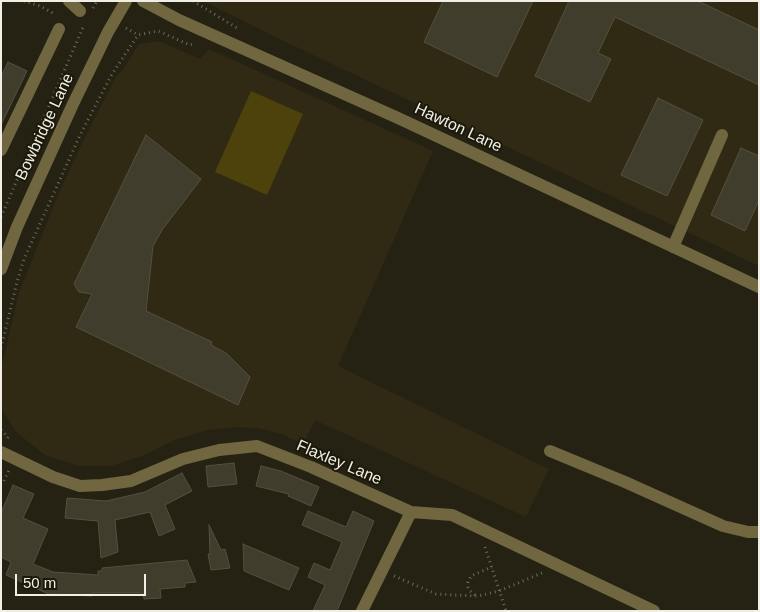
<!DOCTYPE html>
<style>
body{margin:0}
#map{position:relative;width:760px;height:612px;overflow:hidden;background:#252213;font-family:Arial,sans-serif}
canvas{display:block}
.frame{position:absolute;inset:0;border:2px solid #f1efe5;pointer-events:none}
.scale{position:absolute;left:15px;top:574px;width:131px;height:22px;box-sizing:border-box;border:2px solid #f1efe5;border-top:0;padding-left:6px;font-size:15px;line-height:18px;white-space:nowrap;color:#f1efe5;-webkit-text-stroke:4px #1c180a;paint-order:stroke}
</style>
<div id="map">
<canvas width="760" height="612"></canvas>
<div class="frame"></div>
<div class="scale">50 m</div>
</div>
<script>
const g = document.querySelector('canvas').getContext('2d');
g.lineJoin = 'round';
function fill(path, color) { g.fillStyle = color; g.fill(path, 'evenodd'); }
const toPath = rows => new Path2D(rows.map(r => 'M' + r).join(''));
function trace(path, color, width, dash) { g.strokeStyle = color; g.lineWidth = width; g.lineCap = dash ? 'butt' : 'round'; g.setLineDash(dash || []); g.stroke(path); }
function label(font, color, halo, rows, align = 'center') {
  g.font = font + ' Arial,sans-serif'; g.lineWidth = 4; g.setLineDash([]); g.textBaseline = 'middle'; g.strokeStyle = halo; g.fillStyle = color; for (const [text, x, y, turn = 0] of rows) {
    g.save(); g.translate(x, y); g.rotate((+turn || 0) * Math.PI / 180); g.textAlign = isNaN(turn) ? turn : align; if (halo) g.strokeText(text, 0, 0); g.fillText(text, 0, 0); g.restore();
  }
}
fill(toPath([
 [203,1,759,1,759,266,273,36],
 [159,41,200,59,209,49,433,151,338,366,549,469,526,517,315,420,303,444,281,434,258,428,234,427,208,430,177,439,145,455,111,466,79,466,45,455,16,432,1,408,1,370,19,292,61,188,92,123,116,77,124,68,139,44]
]), '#302a15');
fill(toPath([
 [251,91,303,114,267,195,215,172]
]), '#4d420b');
const building = toPath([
 [443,1,533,1,497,77,424,42,443,1],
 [569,1,698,1,759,30,759,85,615,17,598,53,611,59,590,102,535,76,569,1],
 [8,62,27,71,1,125,1,77,8,62],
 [658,98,703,120,667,196,621,175,658,98],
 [146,135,201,179,162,230,153,246,146,311,212,342,211,345,226,353,250,377,238,405,76,327,92,294,79,292,74,284,146,135],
 [741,148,759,156,759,200,745,231,711,215,741,148],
 [234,463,237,484,208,487,206,466,234,463],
 [261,466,281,471,319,487,311,506,288,496,289,494,256,486,261,466],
 [182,473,192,491,165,505,175,529,159,536,150,512,115,520,118,552,101,558,98,521,65,518,67,498,106,501,145,492,182,473],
 [13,485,34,494,23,518,48,529,33,564,53,572,98,575,98,571,102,571,102,568,187,560,196,582,185,583,185,587,160,589,161,598,144,599,143,593,92,593,92,596,53,594,53,596,6,575,11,562,1,557,1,513,13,485],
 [308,511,346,527,353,511,374,521,337,611,313,611,325,585,308,577,314,563,330,570,342,542,302,525,308,511],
 [209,525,221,550,225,549,230,568,211,570,208,554,210,554,209,525],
 [243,544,299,568,289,590,244,571,243,544]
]);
fill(building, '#403d2d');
trace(building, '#545040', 1);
trace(toPath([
 [24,1,40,6,55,14],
 [193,1,237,28],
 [93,8,97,1],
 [126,28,138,35],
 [1,217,84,25],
 [1,348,17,282,24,259,81,133,112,74,138,35,158,31,190,45,195,43],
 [1,430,8,437,7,439],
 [4,481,9,470],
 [485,547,506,611],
 [394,576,436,594,478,596,499,591,542,573],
 [475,595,470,591,468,587,468,582,471,576,492,567]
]), '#6d6a5d', 3, [1, 4]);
trace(toPath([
 [69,1,80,11],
 [143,1,179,20,398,118,759,287],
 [1,150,59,29],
 [673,247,722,135],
 [1,269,17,227,73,104,108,32,126,1],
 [550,451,625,482,723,526,748,532,759,532],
 [1,452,53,477,80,486,102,485,131,481,183,459,219,450,257,446,311,467,411,512,452,515,654,611],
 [362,611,411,512]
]), '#70663f', 12);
label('16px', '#f1efe5', '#1c180a', [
 ["Bowbridge Lane",45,127,-65],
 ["Hawton Lane",458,128,25],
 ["Flaxley Lane",339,463,23]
]);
</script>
